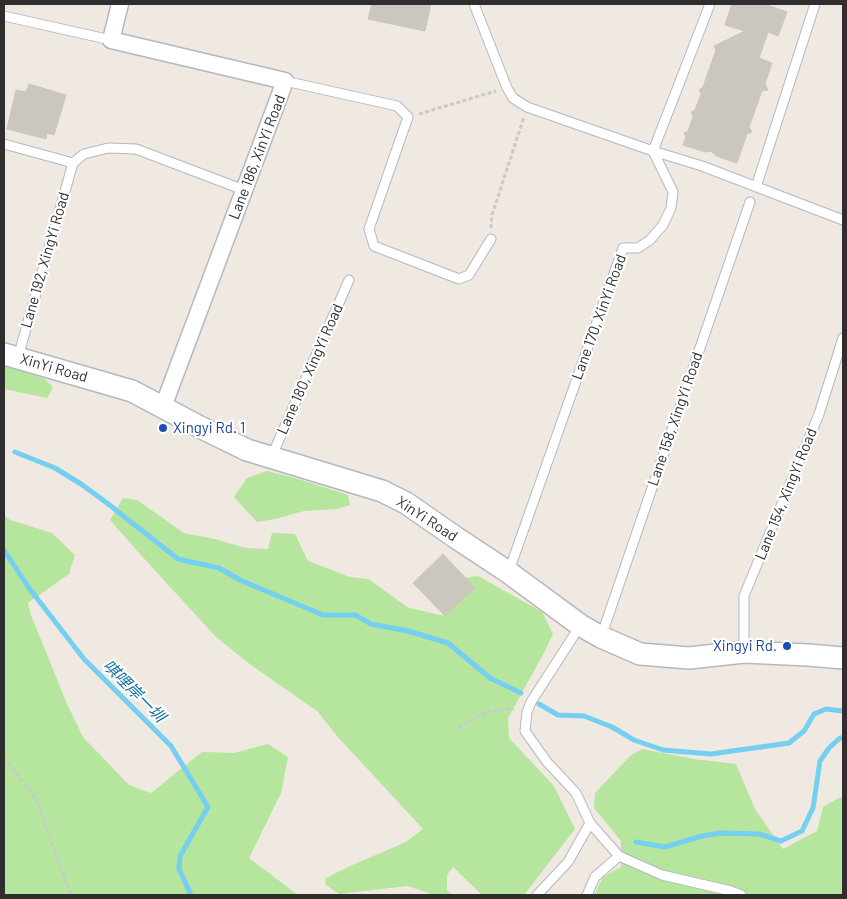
<!DOCTYPE html>
<meta charset="utf-8">
<style>
body{margin:0}
#map{position:relative;width:847px;height:899px;overflow:hidden;background:#efe9e1;font-family:Barlow,sans-serif}
canvas{display:block}
.frame{position:absolute;inset:0;border:5px solid #2e2e2e;pointer-events:none}
</style>
<div id="map">
<canvas width="847" height="899"></canvas>
<div class="frame"></div>
</div>
<script>
const g = document.querySelector('canvas').getContext('2d');
g.lineJoin = 'round';
function fill(path, color) { g.fillStyle = color; g.fill(path, 'evenodd'); }
const toPath = rows => new Path2D(rows.map(r => 'M' + r).join(''));
function trace(path, color, width, dash) { g.strokeStyle = color; g.lineWidth = width; g.lineCap = dash ? 'butt' : 'round'; g.setLineDash(dash || []); g.stroke(path); }
function label(font, color, halo, rows, align = 'center') {
  g.font = font + ' Barlow,"Noto Sans TC",sans-serif'; g.lineWidth = 4.5; g.setLineDash([]); g.textBaseline = 'middle'; g.strokeStyle = halo; g.fillStyle = color; for (const [text, x, y, turn = 0] of rows) {
    g.save(); g.translate(x, y); g.rotate((+turn || 0) * Math.PI / 180); g.textAlign = isNaN(turn) ? turn : align; if (halo) g.strokeText(text, 0, 0); g.fillText(text, 0, 0); g.restore();
  }
}
fill(toPath([
 [4,366,16,369,45,379,53,387,47,398,4,389],
 [267,471,295,478,348,495,350,505,336,509,304,511,275,519,257,522,234,497,247,478],
 [123,498,137,500,184,533,215,539,245,548,268,549,272,533,295,534,308,561,350,577,368,579,409,608,445,616,475,588,465,578,478,576,542,612,553,634,545,651,508,718,509,738,554,786,575,829,524,895,482,895,453,867,447,875,447,890,452,895,431,895,429,893,407,886,339,894,325,884,326,878,348,867,406,842,423,829,337,736,317,711,251,665,216,637,149,564,110,520],
 [4,515,10,520,52,533,75,555,69,574,28,603,31,615,67,704,83,737,129,785,151,793,202,752,234,753,268,744,288,757,281,793,249,858,298,895,4,895],
 [642,749,694,759,736,764,755,809,783,849,817,831,823,807,841,797,843,798,843,895,594,895,603,877,621,867,621,841,594,808,595,793,630,756]
]), '#b6e59e');
trace(toPath([
 [15,452,55,468,81,484,107,503,178,559,219,568,240,580,323,615,355,615,371,624,408,631,448,643,490,678,521,693],
 [4,550,29,588,84,659,171,746,208,807,180,856,179,869,191,895],
 [539,704,558,715,584,716,612,727,634,740,663,750,711,754,789,743,804,731,814,714,826,709,843,711],
 [636,842,665,847,702,836,721,833,759,834,781,841,802,831,813,808,820,761,829,748,840,738,843,738]
]), '#75cff0', 5);
const building = toPath([
 [372,4,431,4,425,31,368,19,372,4],
 [732,4,764,4,787,12,778,36,768,32,759,58,772,63,765,84,768,90,762,91,749,127,752,132,747,134,737,163,716,156,711,151,705,152,683,145,686,137,684,133,688,131,693,116,691,112,695,110,701,94,699,90,703,87,716,50,714,46,745,31,725,25,732,4],
 [29,84,66,95,54,135,47,133,46,139,7,129,16,90,26,92,29,84],
 [443,554,475,588,445,616,413,583,443,554]
]);
fill(building, '#cbc7bf');
trace(building, '#cbc5ba', 1);
const service = toPath([
 [474,4,507,88,513,98,527,107,653,151,702,166,843,220],
 [4,16,111,40],
 [285,81,397,106,408,117,369,229,374,246,459,279,469,275,491,239],
 [4,144,73,163],
 [73,163,84,154,108,148,136,149,244,190],
 [756,187,815,4],
 [18,357,73,163],
 [271,458,349,280],
 [509,571,623,248,638,248,650,240,663,225,671,208,673,192,653,151,710,4],
 [580,626,531,702,527,712,525,731,547,762,576,793,590,823,619,856,662,875,731,891,741,895],
 [601,637,750,202],
 [744,652,744,596,819,414,843,338],
 [537,895,568,862,590,823],
 [587,895,595,877,619,856]
]);
const minor = toPath([
 [120,4,111,40,285,81,163,407]
]);
const tertiary = toPath([
 [4,354,132,391,200,427,247,450,382,491,406,503,455,537,508,572,580,625,601,637,640,654,689,658,744,652,808,655,843,658]
]);
trace(service, '#b4b7c1', 11);
trace(minor, '#b4b7c1', 19);
trace(tertiary, '#b4b7c1', 24);
trace(toPath([
 [419,114,496,91],
 [491,228,492,215,524,117],
 [459,728,478,716,491,711,508,709,514,710],
 [4,758,36,799,71,895]
]), '#c9c9c9', 3, [4, 2.5]);
trace(service, '#fff', 9);
trace(minor, '#fff', 16);
trace(tertiary, '#fff', 21);
for (const [x, y, r, color] of [
 [163,428,5,"#1a4fb4"],
 [787,646,5,"#1a4fb4"]
]) { const dot = new Path2D(); dot.arc(x, y, r, 0, 2 * Math.PI); g.fillStyle = color; g.fill(dot); trace(dot, '#fff', 2); }
label('15px', '#2e2e2e', '#fff', [
 ["Lane 186, XinYi Road",257,157,-69],
 ["Lane 192, XingYi Road",45,260,-74],
 ["Lane 170, XinYi Road",599,317,-70],
 ["XinYi Road",54,368,16],
 ["Lane 180, XingYi Road",310,369,-66],
 ["Lane 158, XingYi Road",675,419,-71],
 ["Lane 154, XingYi Road",786,494,-68],
 ["XinYi Road",427,519,33]
]);
label('15px', '#164399', '#fff', [
 ["Xingyi Rd. 1",173,428],
 ["Xingyi Rd.",777,646,"right"]
], 'left');
label('italic 16px', '#0d6fa3', '#fff', [
 ["唭哩岸一圳",134,691,45]
]);
</script>
